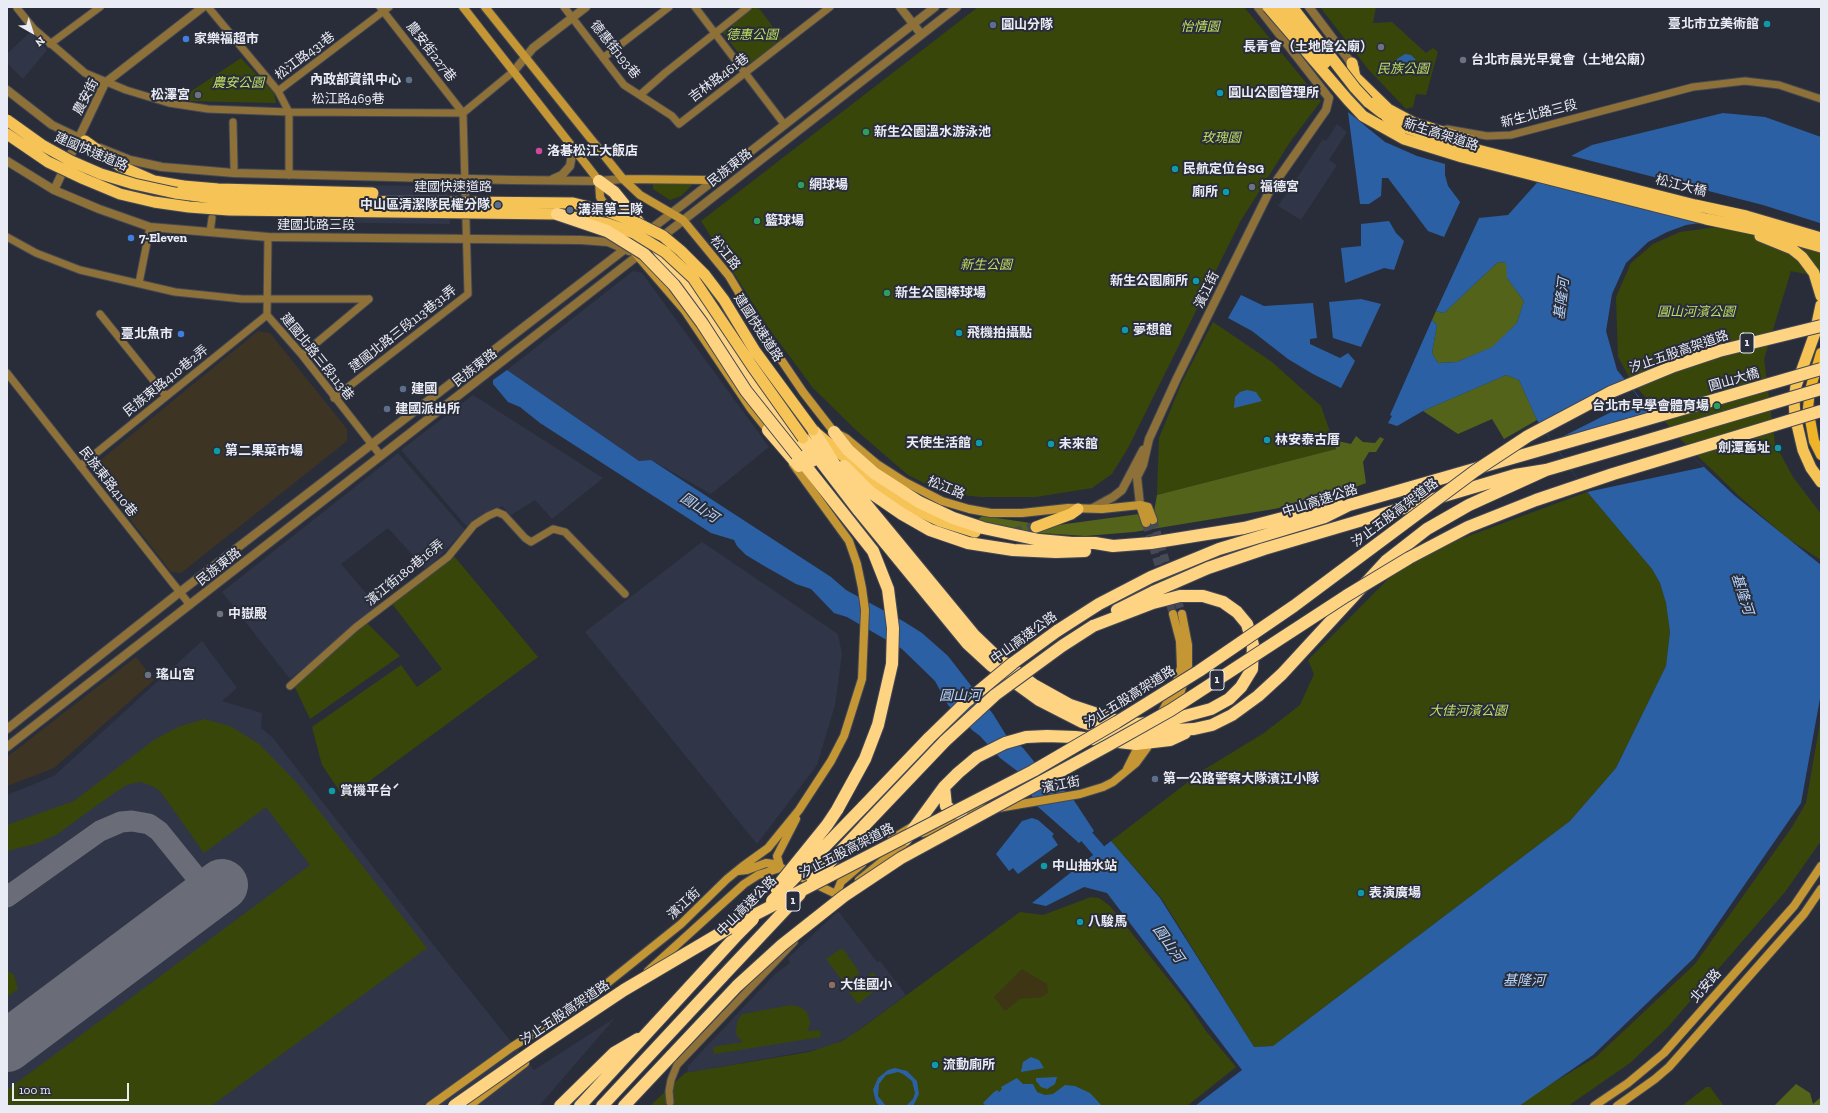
<!DOCTYPE html>
<meta charset="utf-8">
<style>
body{margin:0}
#map{position:relative;width:1828px;height:1113px;overflow:hidden;background:#292d3a;font-family:"Zilla Slab",serif}
canvas{display:block}
.frame{position:absolute;inset:0;border:8px solid #eaecf5;pointer-events:none}
.north{position:absolute;left:12px;top:12px;width:40px;height:40px;-webkit-text-stroke:3px #292d3a;paint-order:stroke;rotate:141deg;font-size:11px;font-weight:700;line-height:16px;text-align:center;color:#eaecf5}
.north::after{content:'';display:block;margin:auto;width:14px;height:18px;background:#eaecf5;clip-path:polygon(50% 0,100% 100%,50% 72%,0 100%)}
.scale{position:absolute;left:12px;top:1083px;width:117px;height:18px;box-sizing:border-box;border:2px solid #eaecf5;border-top:0;padding-left:5px;font-size:12px;line-height:14px;white-space:nowrap;color:#eaecf5;-webkit-text-stroke:3px #292d3a;paint-order:stroke}
</style>
<div id="map">
<canvas width="1828" height="1113"></canvas>
<div class="frame"></div>
<div class="north">N</div>
<div class="scale">100 m</div>
</div>
<script>
const g = document.querySelector('canvas').getContext('2d');
g.lineJoin = 'round';
function fill(path, color) { g.fillStyle = color; g.fill(path, 'evenodd'); }
const toPath = rows => new Path2D(rows.map(r => 'M' + r).join(''));
function trace(path, color, width, dash) { g.strokeStyle = color; g.lineWidth = width; g.lineCap = dash ? 'butt' : 'round'; g.setLineDash(dash || []); g.stroke(path); }
function label(font, color, halo, rows, align = 'center') {
  g.font = font + ' "Zilla Slab","Noto Sans TC",serif'; g.lineWidth = 4; g.setLineDash([]); g.textBaseline = 'middle'; g.strokeStyle = halo; g.fillStyle = color; for (const [text, x, y, turn = 0] of rows) {
    g.save(); g.translate(x, y); g.rotate((+turn || 0) * Math.PI / 180); g.textAlign = isNaN(turn) ? turn : align; if (halo) g.strokeText(text, 0, 0); g.fillText(text, 0, 0); g.restore();
  }
}
fill(toPath([
 [258,331,270,333,347,429,347,441,181,573,171,572,96,475,97,463],
 [136,657,154,680,54,768,7,786,7,757]
]), '#3d3423');
fill(toPath([
 [30,32,47,50,23,79,7,63,7,54],
 [1337,124,1347,132,1329,160,1337,165,1301,220,1278,206,1323,139,1326,141],
 [299,185,448,186,450,224,287,222,291,205,302,203],
 [633,271,642,273,769,447,711,494,651,460,639,461,507,370],
 [473,395,603,478,552,519,535,500,511,515,502,506,467,527,401,450],
 [398,453,465,530,426,570,388,528,341,564,378,607,290,679,222,592],
 [702,542,838,634,842,654,835,705,817,765,757,844,585,632],
 [202,641,237,688,222,701,262,713,261,728,273,738,435,947,534,1070,615,1018,539,1106,7,1106,7,795,54,776],
 [838,911,877,962,880,961,906,995,849,1037,825,1048,687,1073,688,1066,775,974,790,963,788,958]
]), '#303548');
fill(toPath([
 [754,7,758,7,782,39,748,65,722,32],
 [978,7,1244,7,1321,101,1290,142,1240,222,1128,448,1112,474,1092,488,1036,497,980,497,944,493,908,475,857,431,813,388,768,327,701,221],
 [1320,7,1376,7,1373,23,1392,22,1426,53,1433,48,1438,52,1426,95,1416,94,1413,107,1406,109,1368,69],
 [241,58,274,93,276,103,188,101,184,96],
 [653,182,695,182,681,196,670,200,653,189],
 [1769,220,1821,234,1821,277,1791,271,1764,359,1775,444,1793,477,1821,514,1821,560,1787,538,1739,496,1674,433,1654,407,1632,382,1618,357,1616,297,1631,263,1653,244,1680,232],
 [1213,322,1272,362,1321,406,1336,449,1157,495,1159,438,1182,382],
 [1587,492,1652,569,1660,583,1666,603,1670,632,1666,666,1616,768,1570,821,1273,1046,1254,1047,1162,899,1111,841,1205,769,1264,733,1300,705,1314,674,1308,660,1392,575,1439,547],
 [454,556,538,657,345,799,322,765,312,727,401,665,417,687,442,669,390,601],
 [365,621,400,656,310,719,293,683],
 [1821,717,1821,841,1785,892,1667,1028,1630,1063,1568,1106,1514,1106,1596,1057,1695,964,1792,827,1806,803],
 [204,719,230,726,259,744,297,783,427,948,211,1106,7,1106,7,1090,310,865,266,807,204,853,160,791,152,786,140,782,127,785,114,793,56,835,35,844,7,851,7,825,74,801,154,740,178,727],
 [1091,897,1099,898,1110,906,1188,1004,1206,1031,1236,1067,1187,1106,650,1106,685,1073,809,1052,842,1041,859,1030,1020,912,1043,915],
 [842,948,860,973,845,984,826,959],
 [7,970,14,975,18,989,7,997],
 [873,972,882,985,858,1004,848,991],
 [791,1005,800,1007,807,1012,810,1022,808,1031,820,1030,821,1037,714,1054,713,1047,743,1042,737,1036,736,1030,738,1019,743,1014],
 [1706,1087,1710,1087,1724,1106,1682,1106]
]), '#394609');
fill(toPath([
 [1498,262,1507,263,1507,278,1524,301,1517,323,1493,347,1457,362,1438,363,1432,353,1437,325,1432,320,1436,311,1444,313],
 [1506,375,1519,380,1537,420,1504,439,1492,419,1458,434,1423,411],
 [1356,436,1363,442,1375,443,1380,437,1384,439,1376,452,1369,452,1363,462,1366,483,1335,495,1274,509,1134,532,1085,536,1026,532,976,520,983,516,1051,526,1154,512,1157,495,1336,449,1333,440,1351,444],
 [1796,1084,1810,1093,1813,1104,1821,1097,1821,1106,1774,1106]
]), '#53631a');
fill(toPath([
 [1022,969,1047,984,1048,993,1042,997,1019,999,1007,1010,1004,1010,994,997]
]), '#3d3514');
fill(toPath([
 [1405,54,1411,55,1416,60,1405,63,1405,74,1399,71,1396,66,1397,59],
 [1348,112,1385,142,1417,156,1445,164,1445,175,1448,186,1460,202,1444,237,1428,231,1388,178,1382,178,1381,196,1369,204,1360,204],
 [1723,113,1765,117,1821,137,1821,231,1769,217,1727,219,1686,225,1667,232,1648,242,1626,263,1612,294,1606,331,1617,370,1672,437,1735,496,1821,565,1821,693,1801,803,1694,958,1593,1055,1519,1106,1195,1106,1242,1070,1107,893,1084,887,1046,906,1032,903,1111,841,1160,898,1254,1047,1273,1046,1570,821,1616,768,1666,666,1670,632,1666,603,1660,583,1652,569,1583,487,1537,420,1519,380,1506,375,1423,411,1397,426,1388,423,1392,416,1390,415,1432,320,1437,325,1432,353,1438,363,1457,362,1492,347,1517,323,1524,301,1507,278,1506,263,1498,262,1444,313,1436,311,1479,218,1508,215,1552,166,1592,145],
 [1389,221,1396,233,1404,241,1394,270,1384,268,1345,283,1341,248,1361,246,1361,224],
 [1241,295,1264,306,1313,303,1317,338,1310,339,1310,344,1340,358,1348,353,1355,361,1341,388,1313,374,1288,359,1252,331,1228,318],
 [1361,299,1381,304,1361,347,1333,338,1329,302],
 [507,370,639,461,651,460,831,577,846,590,903,621,922,633,948,656,993,714,1006,735,1023,748,1036,764,1073,799,1094,831,1079,843,1037,806,1020,773,1000,758,980,736,972,730,948,705,935,681,902,649,847,617,834,613,811,589,796,584,766,567,746,555,737,546,734,540,711,533,540,423,520,407,508,402,493,384,493,380],
 [1247,390,1256,392,1262,401,1234,408,1235,397,1240,392],
 [1032,818,1038,820,1054,834,1052,836,1058,845,1018,874,1013,868,1009,871,996,854,1022,821],
 [1031,1057,1039,1060,1044,1068,1021,1072,1023,1062],
 [895,1068,907,1071,917,1081,919,1094,913,1106,906,1106,913,1099,915,1093,912,1081,903,1074,898,1072,886,1075,879,1084,878,1096,886,1106,879,1106,876,1102,873,1090,878,1078,888,1070],
 [1057,1077,1055,1084,1047,1089,1041,1087,1036,1081,1036,1078],
 [1017,1078,1023,1084,1033,1084,1037,1092,1045,1095,1053,1094,1065,1085,1075,1086,1090,1093,1102,1106,986,1106,983,1103,993,1093,997,1090,999,1092,1002,1089,1001,1087]
]), '#2b61a4');
fill(toPath([
 [1568,155,1763,205,1820,223,1821,233,1769,219,1727,221,1551,164],
 [1629,385,1639,398,1552,442,1544,429],
 [1653,415,1687,451,1581,484,1554,444],
 [1689,453,1704,467,1587,492,1583,487]
]), '#292d3a');
trace(toPath([
 [1075,823,1111,865]
]), '#2b61a4', 14);
trace(toPath([
 [7,897,100,831,121,822,132,821,149,824,159,831,210,894]
]), '#6a6d78', 21);
trace(toPath([
 [7,1046,222,885]
]), '#6a6d78', 52);
trace(toPath([
 [1153,520,1182,614],
 [1146,523,1173,614]
]), '#464a56', 8, [8, 4]);
trace(toPath([
 [1012,534,1036,527]
]), '#464a56', 11, [11, 5.5]);
const minor = toPath([
 [208,7,278,91,289,112,289,175],
 [380,7,463,113],
 [564,7,624,85,672,116,679,124,830,7],
 [695,7,784,124],
 [17,8,34,29,85,73,126,90,169,103,208,109,289,112,463,113,514,71],
 [50,44,100,7],
 [603,58,669,7],
 [278,91,389,7],
 [640,95,665,73,748,7],
 [233,122,234,167],
 [1447,129,1487,136,1511,135,1693,87,1745,81,1779,85,1821,99],
 [210,232,212,218],
 [7,237,36,253,80,270,175,292,242,299,369,299],
 [268,237,267,315,302,355,381,456],
 [139,283,150,227],
 [100,314,166,396],
 [302,355,369,299],
 [7,373,190,605],
 [334,398,468,294,463,113],
 [80,466,267,315],
 [290,686,356,627,448,557,474,525,488,516,497,512,504,515,525,538,531,542,553,529,565,532,625,594],
 [670,1102,669,1091,671,1080,677,1065,794,942]
]);
const tertiary = toPath([
 [900,7,921,34],
 [1258,7,1329,98],
 [1309,7,1355,68],
 [514,71,533,48,586,7],
 [7,90,52,125,90,143],
 [100,148,130,160,162,167,234,173,511,180,599,181,623,179],
 [7,161,54,190,99,209,150,227,268,237,581,240,608,242,629,251],
 [553,179,562,175,570,166,573,148],
 [54,190,105,83,203,7],
 [1140,505,1137,477,1143,465,1149,439,1177,378,1270,190,1326,110,1329,98],
 [1093,508,1113,497,1122,490,1143,450],
 [7,729,180,592,686,202,935,7],
 [7,747,957,7]
]);
const secondary = toPath([
 [463,7,599,181,600,197,618,229],
 [485,7,623,179,640,195,683,220,729,276,763,333,803,392,834,432,846,438,877,464,905,482,942,501,969,509,991,513,1022,513,1068,508,1102,509,1140,505,1148,507,1153,520],
 [623,179,713,180],
 [635,253,685,311,751,409,771,434],
 [1140,505,1146,523],
 [1173,708,1181,691,1188,666,1188,645,1182,614],
 [1163,710,1175,688,1181,667,1180,641,1173,614],
 [1127,769,1137,749],
 [998,808,1080,794,1103,787,1113,782,1136,763,1147,748],
 [957,815,987,808],
 [923,833,962,821],
 [892,839,915,825],
 [780,868,777,856,796,819],
 [738,871,747,870,766,863,774,864,782,868],
 [794,874,836,894,839,893],
 [859,880,906,842],
 [836,894,841,882,862,864],
 [648,971,744,884,758,875,780,868],
 [430,1106,512,1047,585,1001,681,924,727,879,743,866,768,848,799,810,831,761,844,736,862,679,865,610,862,588,857,564,849,541,793,464],
 [469,1106,525,1063],
 [1594,1106,1628,1083,1664,1053,1794,906,1821,866],
 [1617,1106,1655,1079,1669,1067,1782,939,1804,914,1821,889]
]);
const primary = toPath([
 [1821,353,1810,390,1808,408,1814,441,1821,455]
]);
const trunk = toPath([
 [1352,63,1355,77,1388,109,1414,123,1471,141],
 [1368,102,1391,120,1404,127,1454,144,1695,205,1746,216,1821,238],
 [1379,125,1404,139,1462,157,1706,219,1768,232,1821,247],
 [85,141,120,166,154,181,183,186],
 [1760,236,1792,249,1802,257,1814,273,1821,296],
 [1821,305,1815,333,1796,386,1794,400,1795,416,1803,450,1811,468,1821,482],
 [815,432,873,481,906,505,940,521,975,532],
 [1036,527,1071,514,1078,509]
]);
const motorway = toPath([
 [599,181,614,192,643,228],
 [657,248,706,311,764,400,798,445,812,461],
 [768,430,799,466],
 [813,430,838,470,974,635,998,658,1034,685,1070,705,1115,720,1138,724,1170,720,1211,709,1229,699,1241,687,1252,669,1253,645,1247,624,1237,612,1223,602,1203,596,1180,596,1153,603,1093,626],
 [834,432,848,450,874,473,919,502,953,518,983,528,1039,540,1072,543,1095,543,1113,546,1151,543,1244,528,1325,507,1340,506],
 [803,438,859,511,967,643,992,666,1039,700,1082,722,1119,733,1194,729,1212,725,1232,715,1258,696,1282,674,1386,561,1427,529,1469,505,1546,470],
 [797,455,873,551,888,589,893,628,892,664,878,725,865,759,837,810],
 [844,466,870,492,902,514,930,530,968,543,1013,550,1056,552,1085,551],
 [1117,610,1153,592,1208,568,1264,549,1515,475,1546,470,1635,444],
 [1057,631,1099,604,1151,577,1219,549,1325,517,1349,505,1631,424],
 [944,787,946,806,954,812,961,814],
 [863,807,929,738],
 [864,826,945,741],
 [906,839,944,787,958,773,977,757,1005,743,1026,737,1047,736,1075,737,1136,744,1170,740,1185,733],
 [560,1106,614,1053,638,1039],
 [580,1106,738,934],
 [602,1106,723,976],
 [624,1106,672,1055]
]);
trace(minor, '#444854', 9);
trace(tertiary, '#444854', 10);
trace(secondary, '#444854', 10);
trace(primary, '#444854', 12);
trace(trunk, '#444854', 13);
trace(motorway, '#444854', 14);
trace(minor, '#8d7139', 7);
trace(tertiary, '#8d7139', 8);
trace(secondary, '#c49634', 8);
trace(primary, '#eeb328', 10);
trace(trunk, '#f6c456', 11);
trace(motorway, '#fed483', 12);
const trunkBridge = toPath([
 [1268,7,1348,100,1363,116,1379,125],
 [1281,7,1325,63],
 [1292,7,1355,88,1368,102],
 [7,120,42,145,71,161,101,174,134,184,175,193,229,200,573,203,609,212,637,223,663,236,681,251,705,275,724,300,755,351,813,430],
 [7,134,48,162,84,179,120,194,154,202,189,207,229,210,557,214,608,224,634,233,665,252,693,278,752,366,803,438],
 [183,186,218,189,373,193]
]);
const motorwayBridge = toPath([
 [557,214,607,231,644,254,674,285,702,323,746,391,797,455],
 [1631,424,1821,369],
 [1635,444,1821,389],
 [929,738,967,701,1013,663,1057,631],
 [945,741,995,695,1062,646,1093,626],
 [813,880,864,826],
 [776,888,827,825,837,810],
 [772,901,863,807],
 [738,934,753,919],
 [723,976,800,894],
 [672,1055,737,986,782,945,844,896,901,858,1107,746,1171,710,1346,596,1409,558,1468,527,1536,500,1613,474,1821,411],
 [454,1106,540,1046,624,990,729,928,1033,771,1117,722,1199,671,1294,606,1475,471,1528,436,1611,392,1674,366,1719,351,1821,326]
]);
trace(trunkBridge, '#444854', 13, []);
trace(motorwayBridge, '#444854', 14, []);
trace(trunkBridge, '#f6c456', 11);
trace(motorwayBridge, '#fed483', 12);
for (const [x, y, r, color] of [
 [1767,24,4,"#0f9aa8"],
 [993,25,4,"#5c6f8a"],
 [186,39,4,"#3f7fe0"],
 [1381,47,4,"#6b7280"],
 [1463,60,4,"#6b7280"],
 [409,80,4,"#5c6f8a"],
 [1220,93,4,"#0f9aa8"],
 [198,95,4,"#6b7280"],
 [866,132,4,"#2e9e5b"],
 [539,151,4,"#d1479c"],
 [1175,169,4,"#0f9aa8"],
 [801,185,4,"#2e9e5b"],
 [1252,187,4,"#6b7280"],
 [1226,192,4,"#0f9aa8"],
 [498,205,4,"#5c6f8a"],
 [570,210,4,"#5c6f8a"],
 [757,221,4,"#2e9e5b"],
 [131,238,4,"#3f7fe0"],
 [1196,281,4,"#0f9aa8"],
 [887,293,4,"#2e9e5b"],
 [1125,330,4,"#0f9aa8"],
 [959,333,4,"#0f9aa8"],
 [181,334,4,"#3f7fe0"],
 [403,389,4,"#5c6f8a"],
 [1717,406,4,"#2e9e5b"],
 [387,409,4,"#5c6f8a"],
 [1267,440,4,"#0f9aa8"],
 [979,443,4,"#0f9aa8"],
 [1051,444,4,"#0f9aa8"],
 [1778,448,4,"#0f9aa8"],
 [217,451,4,"#0f9aa8"],
 [220,614,4,"#6b7280"],
 [148,675,4,"#6b7280"],
 [1155,779,4,"#5c6f8a"],
 [332,791,4,"#0f9aa8"],
 [1044,866,4,"#0f9aa8"],
 [1361,893,4,"#0f9aa8"],
 [1080,922,4,"#0f9aa8"],
 [832,985,4,"#8d6e63"],
 [935,1065,4,"#0f9aa8"]
]) { const dot = new Path2D(); dot.arc(x, y, r, 0, 2 * Math.PI); g.fillStyle = color; g.fill(dot); trace(dot, '#292d3a', 1.5); }
for (const [x, y, w] of [
 [1747,343,14],
 [1217,680,14],
 [793,901,14]
]) { const box = new Path2D(); box.roundRect(x - w / 2, y - 10, w, 20, 3); g.fillStyle = '#292d3a'; g.fill(box); trace(box, '#eaecf5', 1); }
label('bold 12px', '#eaecf5', null, [
 ["1",1747,343],
 ["1",1217,680],
 ["1",793,901]
]);
label('bold 13px', '#eaecf5', '#292d3a', [
 ["臺北市立美術館",1759,24,"right"],
 ["圓山分隊",1001,25],
 ["家樂福超市",194,39],
 ["長青會（土地陰公廟）",1373,47,"right"],
 ["台北市晨光早覺會（土地公廟）",1471,60],
 ["內政部資訊中心",401,80,"right"],
 ["圓山公園管理所",1228,93],
 ["松澤宮",190,95,"right"],
 ["新生公園溫水游泳池",874,132],
 ["洛碁松江大飯店",547,151],
 ["民航定位台SG",1183,169],
 ["網球場",809,185],
 ["福德宮",1260,187],
 ["廁所",1218,192,"right"],
 ["中山區清潔隊民權分隊",490,205,"right"],
 ["溝渠第二隊",578,210],
 ["籃球場",765,221],
 ["7-Eleven",139,238],
 ["新生公園廁所",1188,281,"right"],
 ["新生公園棒球場",895,293],
 ["夢想館",1133,330],
 ["飛機拍攝點",967,333],
 ["臺北魚市",173,334,"right"],
 ["建國",411,389],
 ["台北市早學會體育場",1709,406,"right"],
 ["建國派出所",395,409],
 ["林安泰古厝",1275,440],
 ["天使生活館",971,443,"right"],
 ["未來館",1059,444],
 ["劍潭舊址",1770,448,"right"],
 ["第二果菜市場",225,451],
 ["中嶽殿",228,614],
 ["瑤山宮",156,675],
 ["第一公路警察大隊濱江小隊",1163,779],
 ["賞機平台ˊ",340,791],
 ["中山抽水站",1052,866],
 ["表演廣場",1369,893],
 ["八駿馬",1088,922],
 ["大佳國小",840,985],
 ["流動廁所",943,1065]
], 'left');
label('italic 13px', '#bfdd62', '#292d3a', [
 ["怡情園",1200,27],
 ["德惠公園",752,35],
 ["民族公園",1403,69],
 ["農安公園",238,83],
 ["玫瑰園",1221,138],
 ["新生公園",986,265],
 ["圓山河濱公園",1696,312],
 ["大佳河濱公園",1468,711]
]);
label('13px', '#eaecf5', '#292d3a', [
 ["德惠街193巷",615,50,51],
 ["農安街227巷",431,52,52],
 ["松江路431巷",305,56,-37],
 ["吉林路461巷",719,78,-37],
 ["農安街",86,97,-62],
 ["松江路469巷",348,99],
 ["新生北路三段",1539,114,-14],
 ["新生高架道路",1441,135,18],
 ["建國快速道路",91,152,23],
 ["民族東路",730,168,-38],
 ["松江大橋",1681,186,14],
 ["建國快速道路",453,187],
 ["建國北路三段",316,225],
 ["松江路",725,253,51],
 ["濱江街",1207,290,-64],
 ["建國快速道路",758,328,57],
 ["建國北路三段113巷31弄",403,329,-38],
 ["汐止五股高架道路",1679,352,-19],
 ["建國北路三段113巷",317,357,51],
 ["民族東路",475,368,-38],
 ["圓山大橋",1734,380,-16],
 ["民族東路410巷2弄",166,381,-39],
 ["民族東路410巷",108,482,52],
 ["松江路",946,488,22],
 ["中山高速公路",1320,501,-18],
 ["汐止五股高架道路",1395,513,-37],
 ["民族東路",219,567,-38],
 ["濱江街180巷16弄",405,573,-39],
 ["中山高速公路",1024,638,-36],
 ["汐止五股高架道路",1130,697,-32],
 ["濱江街",1061,785,-11],
 ["汐止五股高架道路",847,851,-27],
 ["濱江街",684,904,-43],
 ["中山高速公路",747,906,-45],
 ["北安路",1706,986,-49],
 ["汐止五股高架道路",565,1013,-34]
]);
label('italic 14px', '#b6d3f9', '#292d3a', [
 ["基隆河",1562,299,-83],
 ["圓山河",699,508,33],
 ["基隆河",1742,594,72],
 ["圓山河",960,696],
 ["圓山河",1168,944,55],
 ["基隆河",1524,981]
]);
</script>
